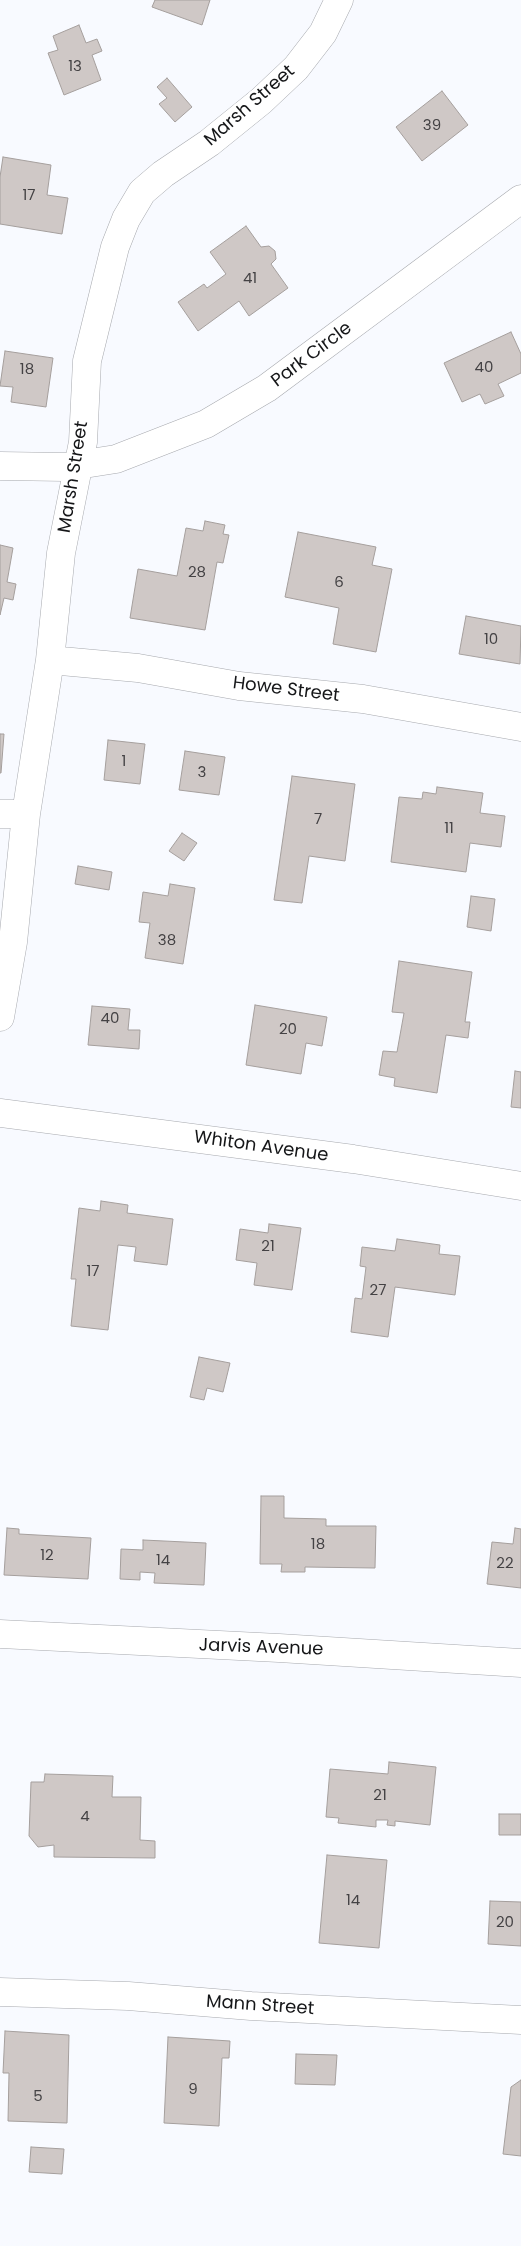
<!DOCTYPE html>
<style>
body{margin:0}
canvas{display:block;background:#f8faff}
</style>
<canvas width="521" height="2246"></canvas>
<script>
const g = document.querySelector('canvas').getContext('2d');
g.lineJoin = 'round';
function fill(path, color) { g.fillStyle = color; g.fill(path, 'evenodd'); }
const toPath = rows => new Path2D(rows.map(r => 'M' + r).join(''));
function trace(path, color, width, dash) { g.strokeStyle = color; g.lineWidth = width; g.lineCap = dash ? 'butt' : 'round'; g.setLineDash(dash || []); g.stroke(path); }
function label(font, color, halo, rows, align = 'center') {
  g.font = font + ' Poppins,sans-serif'; g.lineWidth = 5; g.setLineDash([]); g.textBaseline = 'middle'; g.strokeStyle = halo; g.fillStyle = color; for (const [text, x, y, turn = 0] of rows) {
    g.save(); g.translate(x, y); g.rotate((+turn || 0) * Math.PI / 180); g.textAlign = isNaN(turn) ? turn : align; if (halo) g.strokeText(text, 0, 0); g.fillText(text, 0, 0); g.restore();
  }
}
const building = toPath([
 [155,0,210,0,202,25,152,7,155,0],
 [79,25,86,43,97,39,102,51,92,55,101,80,64,95,48,53,58,50,53,36,79,25],
 [167,78,192,107,175,122,159,104,167,98,157,87,167,78],
 [442,91,468,125,422,161,396,127,442,91],
 [3,157,51,165,47,195,68,198,62,234,0,224,0,177,3,157],
 [246,226,261,247,269,246,275,251,276,259,271,264,288,288,249,316,239,301,198,331,178,302,204,284,207,288,226,274,210,252,246,226],
 [511,332,521,354,521,373,498,384,504,396,485,404,480,394,462,402,444,363,511,332],
 [5,351,53,358,46,407,11,402,13,387,0,386,5,351],
 [205,521,225,525,223,534,229,535,223,563,217,562,205,630,130,618,138,569,177,576,186,528,203,531,205,521],
 [298,532,376,547,372,565,392,569,376,652,333,644,339,608,285,597,298,532],
 [0,545,13,548,7,582,16,584,13,600,4,598,0,615,0,545],
 [466,616,521,626,520,664,459,654,466,616],
 [0,734,4,734,1,773,0,773,0,734],
 [108,740,145,744,140,784,104,780,108,740],
 [185,751,225,757,219,795,179,790,185,751],
 [292,776,355,784,345,861,309,856,302,903,274,900,292,776],
 [437,787,483,793,480,813,505,816,501,847,470,843,466,872,391,862,399,797,422,799,423,792,436,794,437,787],
 [182,833,197,843,184,861,169,851,182,833],
 [78,866,112,872,109,890,75,884,78,866],
 [170,884,195,888,183,964,145,958,150,923,139,922,143,892,168,896,170,884],
 [471,896,495,899,491,931,467,927,471,896],
 [399,961,472,972,465,1022,470,1022,468,1038,446,1035,437,1093,394,1086,395,1078,379,1075,383,1051,397,1052,404,1013,392,1012,399,961],
 [255,1005,327,1017,322,1046,306,1043,301,1074,246,1065,255,1005],
 [92,1006,130,1009,128,1030,140,1030,139,1049,88,1045,92,1006],
 [515,1071,521,1072,521,1108,511,1107,515,1071],
 [101,1201,128,1205,127,1213,173,1219,167,1265,134,1261,136,1247,118,1245,108,1330,71,1326,76,1279,71,1279,79,1208,100,1211,101,1201],
 [269,1224,301,1228,292,1290,254,1285,257,1263,236,1260,240,1229,268,1233,269,1224],
 [397,1239,440,1245,439,1254,460,1256,455,1295,395,1287,388,1337,351,1332,355,1298,362,1299,366,1267,360,1266,362,1247,395,1251,397,1239],
 [199,1357,230,1363,223,1392,207,1388,204,1400,190,1397,199,1357],
 [261,1496,284,1496,284,1518,326,1519,326,1526,376,1526,375,1568,305,1567,305,1572,281,1572,282,1564,260,1564,261,1496],
 [7,1528,19,1529,19,1534,91,1538,88,1579,4,1575,7,1528],
 [515,1528,521,1529,521,1588,487,1584,492,1542,513,1544,515,1528],
 [143,1540,206,1543,204,1585,154,1583,155,1573,140,1572,140,1580,120,1579,121,1549,143,1550,143,1540],
 [389,1762,436,1767,430,1825,395,1821,395,1826,387,1825,388,1820,376,1820,376,1827,338,1823,339,1818,326,1817,330,1769,388,1774,389,1762],
 [45,1774,113,1776,112,1797,141,1797,140,1840,155,1841,155,1858,54,1857,54,1845,38,1847,29,1836,31,1782,44,1782,45,1774],
 [499,1814,521,1814,521,1835,499,1835,499,1814],
 [327,1855,387,1860,379,1948,319,1943,327,1855],
 [490,1901,521,1902,521,1946,488,1944,490,1901],
 [5,2031,69,2035,67,2123,8,2121,9,2073,3,2073,5,2031],
 [168,2037,230,2041,229,2058,222,2058,219,2126,164,2123,168,2037],
 [296,2054,337,2055,335,2085,295,2084,296,2054],
 [521,2080,521,2156,503,2154,511,2087,521,2080],
 [31,2147,64,2149,62,2174,29,2172,31,2147]
]);
fill(building, '#cfc8c6');
trace(building, '#a59f9d', 1);
const street = toPath([
 [0,466,65,467,116,459,206,424,267,388,521,199],
 [50,660,138,668,239,686,363,699,521,727],
 [0,814,26,814],
 [0,1017,13,942,26,814,50,660,61,553,83,442,87,361,115,247,126,219,142,192,163,174,209,143,261,101,296,68,323,33,339,0],
 [0,1113,353,1159,521,1186],
 [0,1634,279,1648,521,1663],
 [0,1992,128,1996,251,2006,521,2020]
]);
trace(street, '#a7a9ae', 29);
trace(street, '#fff', 28);
label('15px', '#444244', null, [
 ["13",75,67],
 ["39",432,126],
 ["17",29,196],
 ["41",250,279],
 ["40",484,368],
 ["18",27,370],
 ["28",197,573],
 ["6",339,583],
 ["10",491,640],
 ["1",124,762],
 ["3",202,773],
 ["7",318,820],
 ["11",449,829],
 ["38",167,941],
 ["40",110,1019],
 ["20",288,1030],
 ["21",268,1247],
 ["17",93,1272],
 ["27",378,1291],
 ["18",318,1545],
 ["12",47,1556],
 ["14",163,1561],
 ["22",505,1564],
 ["21",380,1796],
 ["4",85,1817],
 ["14",353,1901],
 ["20",505,1923],
 ["9",193,2090],
 ["5",38,2097]
]);
label('18px', '#151618', '#fff', [
 ["Marsh Street",250,106,-41],
 ["Park Circle",312,355,-37],
 ["Marsh Street",74,477,-81],
 ["Howe Street",286,690,7],
 ["Whiton Avenue",261,1147,8],
 ["Jarvis Avenue",261,1648,2],
 ["Mann Street",260,2006,4]
]);
</script>
